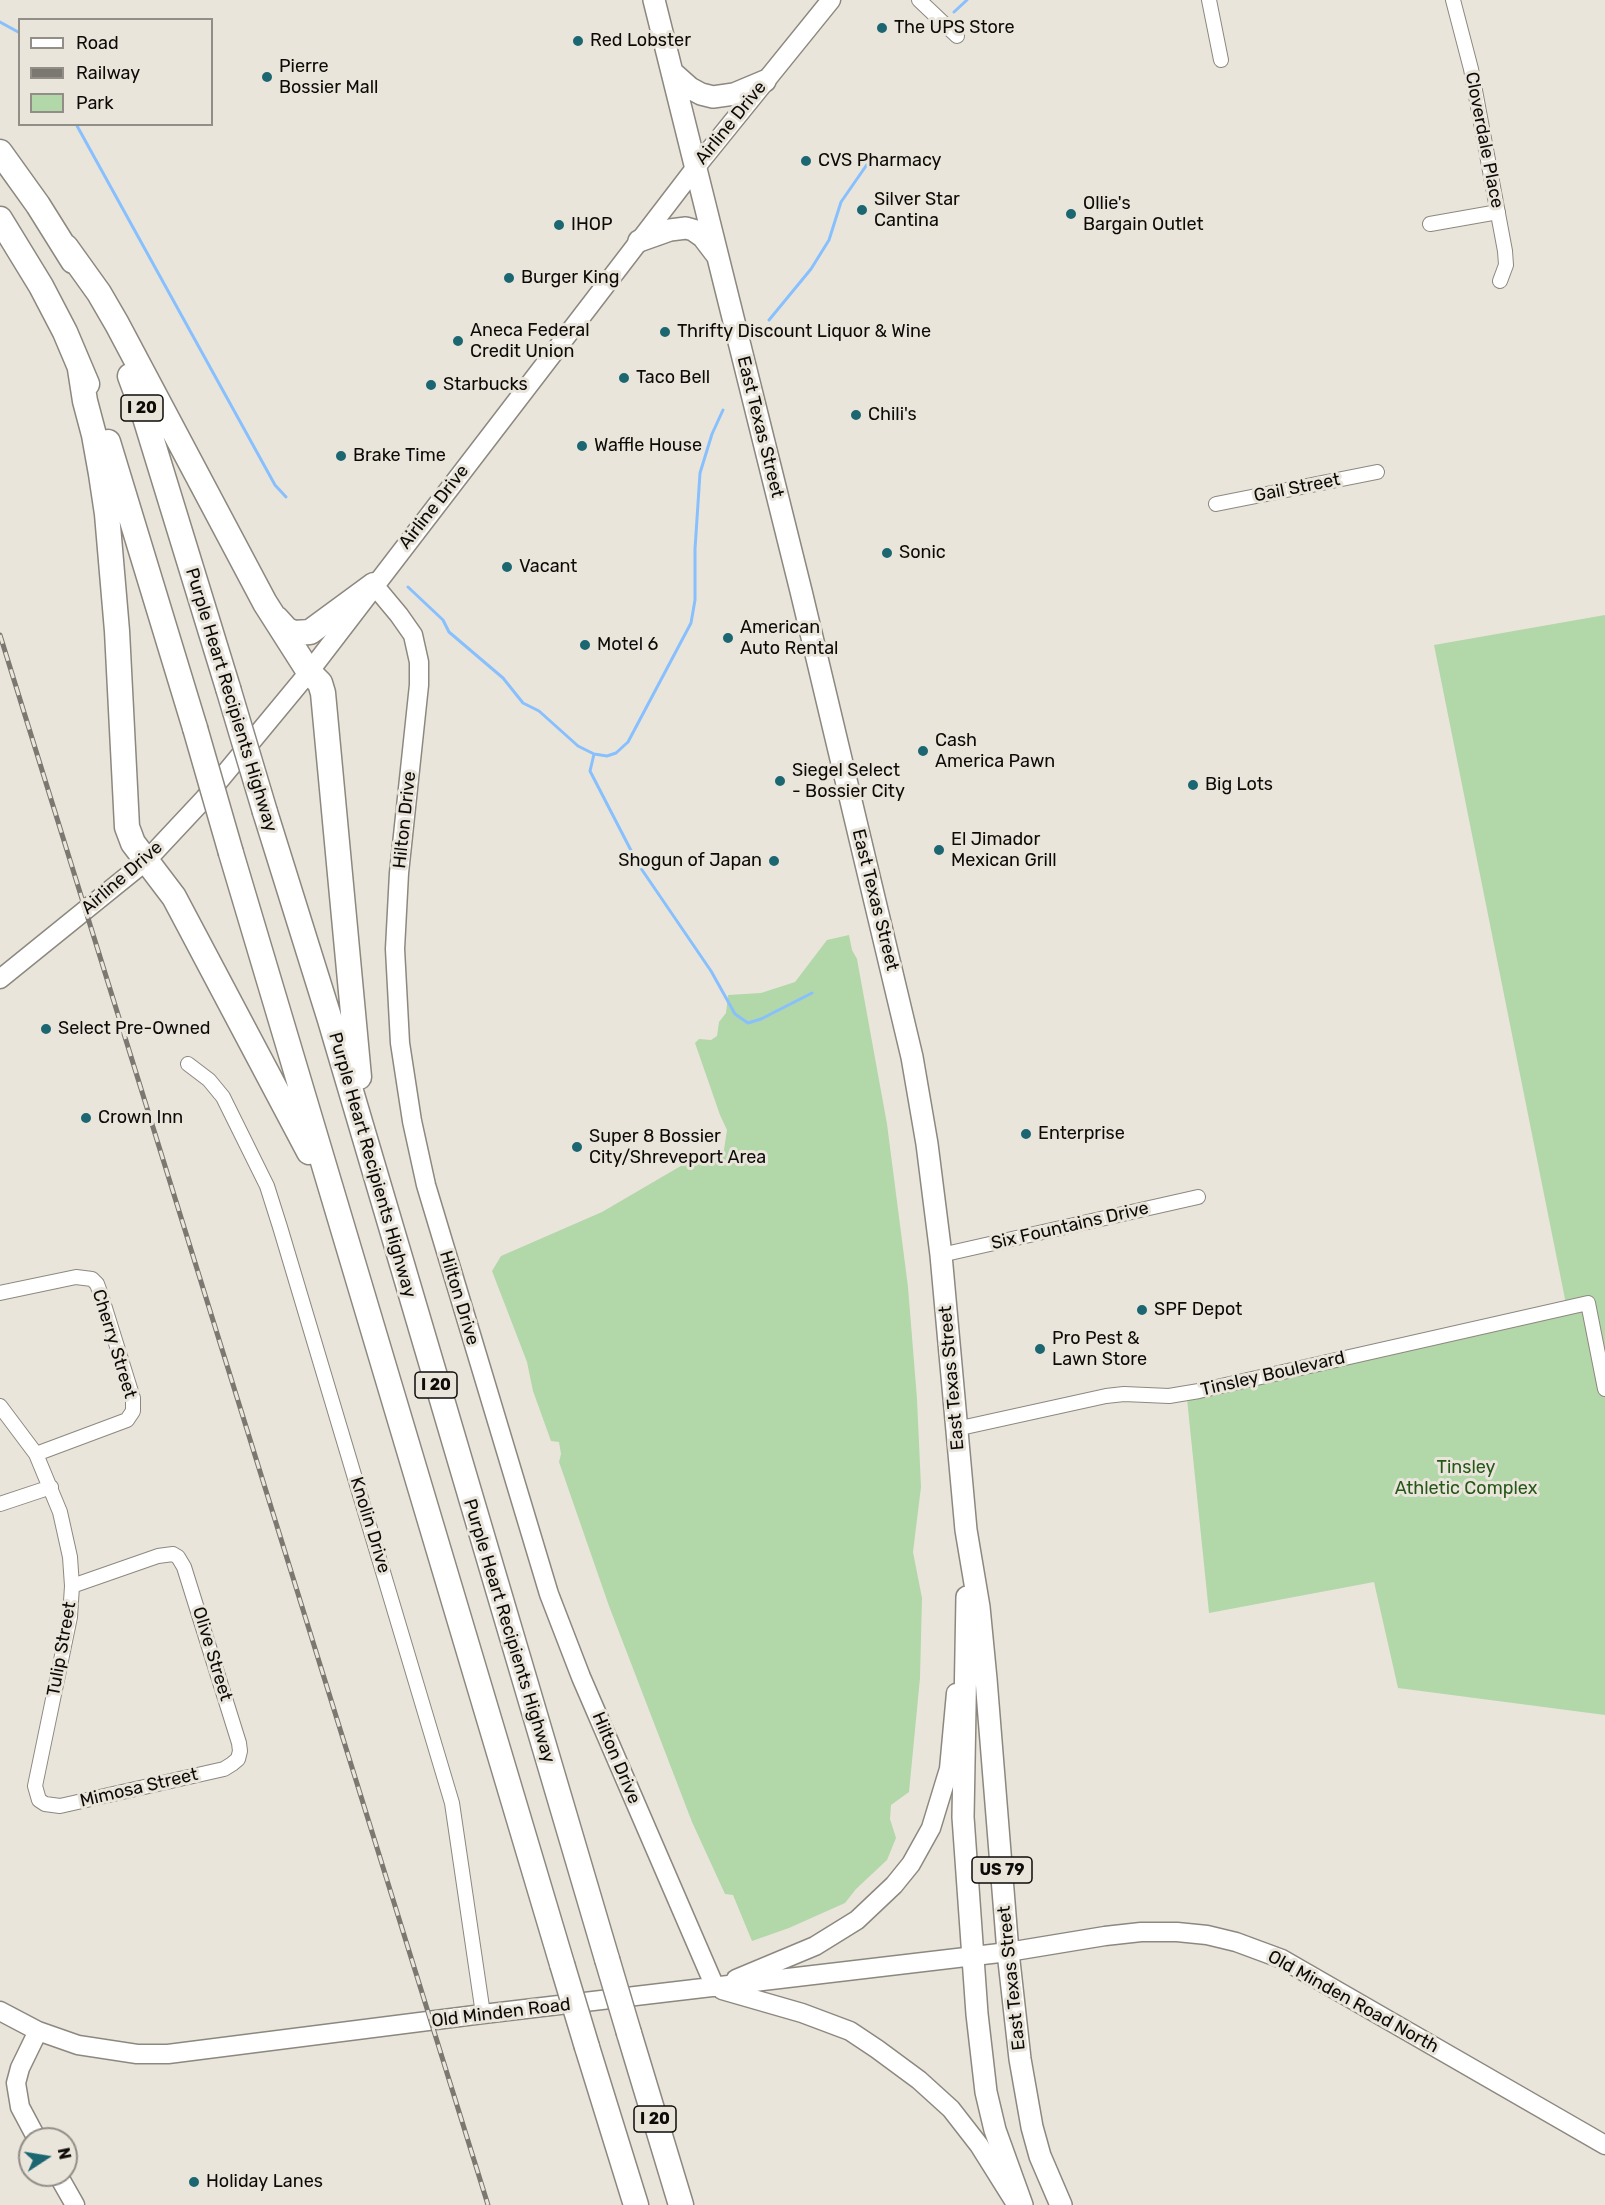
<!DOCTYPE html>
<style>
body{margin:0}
#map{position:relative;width:1605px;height:2205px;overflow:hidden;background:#eae5db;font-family:Rubik,sans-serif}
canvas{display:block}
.legend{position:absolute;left:18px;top:18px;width:195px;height:108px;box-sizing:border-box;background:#eae5db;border:2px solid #928e87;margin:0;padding:8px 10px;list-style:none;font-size:18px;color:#0d0b08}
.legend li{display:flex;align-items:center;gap:12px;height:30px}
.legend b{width:30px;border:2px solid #928e87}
.north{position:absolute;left:18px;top:2127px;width:60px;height:60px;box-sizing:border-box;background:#eae5db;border:2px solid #928e87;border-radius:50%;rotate:78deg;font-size:16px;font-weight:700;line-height:24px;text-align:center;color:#0d0b08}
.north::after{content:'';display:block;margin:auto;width:21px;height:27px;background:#1c6672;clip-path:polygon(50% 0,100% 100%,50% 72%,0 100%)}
</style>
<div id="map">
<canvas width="1605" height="2205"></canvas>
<ul class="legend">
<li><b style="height:8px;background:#fff"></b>Road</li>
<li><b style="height:8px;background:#7b7871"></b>Railway</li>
<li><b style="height:16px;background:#b2d7a9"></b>Park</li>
</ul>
<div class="north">N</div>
</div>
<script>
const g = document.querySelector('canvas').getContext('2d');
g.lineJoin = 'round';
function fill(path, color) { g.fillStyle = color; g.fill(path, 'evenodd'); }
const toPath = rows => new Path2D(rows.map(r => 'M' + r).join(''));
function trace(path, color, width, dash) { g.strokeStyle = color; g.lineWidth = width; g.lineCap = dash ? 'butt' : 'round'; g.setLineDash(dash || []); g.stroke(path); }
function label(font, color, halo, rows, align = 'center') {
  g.font = font + ' Rubik,sans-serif'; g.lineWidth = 6; g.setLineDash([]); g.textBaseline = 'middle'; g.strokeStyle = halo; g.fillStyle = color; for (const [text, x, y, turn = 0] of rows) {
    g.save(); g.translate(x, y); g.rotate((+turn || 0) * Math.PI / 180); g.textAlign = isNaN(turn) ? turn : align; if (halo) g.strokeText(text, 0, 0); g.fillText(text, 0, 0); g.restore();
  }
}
fill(toPath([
 [1605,615,1605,1715,1398,1688,1374,1582,1209,1613,1187,1399,1568,1314,1434,645],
 [849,935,852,950,857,959,887,1124,908,1287,917,1399,921,1487,913,1552,922,1598,920,1678,909,1792,891,1805,890,1819,896,1838,887,1860,856,1889,845,1903,789,1928,752,1941,733,1895,725,1894,692,1822,609,1606,559,1462,561,1454,559,1442,551,1441,533,1391,527,1362,492,1271,501,1256,602,1212,691,1160,723,1156,727,1130,720,1115,695,1043,699,1039,711,1040,717,1036,719,1022,726,1013,728,995,761,993,795,982,827,940]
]), '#b2d7a9');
trace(toPath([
 [954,12,967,0],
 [0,22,20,33],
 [76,124,275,485,286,497],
 [769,320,811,269,829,240,841,202,868,163],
 [408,587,443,620,449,632,503,678,523,703,539,711,578,746,594,754,607,756,616,753,628,742,691,623,695,600,695,549,700,473,712,434,723,410],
 [594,754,590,771,638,864,711,971,735,1014,748,1023,761,1019,812,993]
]), '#88c0fe', 3);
const street = toPath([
 [919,0,957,36],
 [1209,0,1221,60],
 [1453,0,1471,69,1505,251,1506,265,1500,281],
 [1430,224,1498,212],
 [1216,504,1377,472],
 [188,1064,209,1080,223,1097,267,1186,280,1227,452,1803,483,2014],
 [941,1255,1198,1197],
 [0,1293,76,1277,92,1279,97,1284,101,1295,133,1398,133,1411,127,1420,36,1454],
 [0,1406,36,1454,60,1512,70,1557,72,1586,70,1617,35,1786,39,1800,45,1804,60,1806,224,1769,232,1764,238,1759,240,1751,239,1743,184,1567,178,1557,173,1554,158,1556,72,1586],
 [956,1429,1106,1396,1124,1394,1169,1396,1199,1391,1588,1303,1605,1389],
 [0,1504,51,1487]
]);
const secondary = toPath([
 [374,585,399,615,413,635,419,662,419,685,399,873,395,949,400,1043,412,1121,426,1185,549,1594,581,1677,715,1987],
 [0,979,146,861,204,799,309,672,696,167,831,0],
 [736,1979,815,1946,857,1920,894,1885,911,1864,931,1828,949,1769,956,1693],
 [722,1990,802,2013,850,2031,877,2049,919,2080,951,2109,979,2145,1016,2204],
 [0,2011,38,2031,78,2045,137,2054,168,2054,483,2014,1008,1952,1105,1936,1141,1932,1177,1932,1207,1935,1236,1942,1282,1959,1605,2145],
 [37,2139,20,2107,16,2083,20,2068,38,2031],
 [58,2175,75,2205]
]);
const primary = toPath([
 [654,0,801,591,912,1057,927,1144,941,1255,966,1530,979,1607,986,1679,1008,1952,1020,2059,1032,2127,1040,2156,1061,2205],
 [672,72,690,88,701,94,713,97,734,94,765,81],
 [639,241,670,230,686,228,693,230,703,237,716,254],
 [967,1597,963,1817,977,2014,986,2092,995,2130,1022,2205]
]);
const highway = toPath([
 [0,152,38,205,73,261],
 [0,219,41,286,65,332,87,384],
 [66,247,99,293,117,324,265,603,309,672,320,683,323,693,359,1077],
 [80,369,85,401,94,435,101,474,107,514,117,631,127,827,133,843,174,897,309,1152],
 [130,376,143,411,228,688],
 [108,442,195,728],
 [277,619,287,630,294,633,310,632,374,585],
 [265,812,330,1020,607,1959],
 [231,853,562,1964],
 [629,2033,681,2205],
 [587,2047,636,2205]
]);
trace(street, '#8d887f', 16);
trace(secondary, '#8d887f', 21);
trace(primary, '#8d887f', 24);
trace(highway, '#8d887f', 27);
trace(street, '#fff', 14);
trace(secondary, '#fff', 18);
trace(primary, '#fff', 21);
trace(highway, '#fff', 24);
const rail = toPath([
 [0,635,488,2205]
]);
trace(rail, '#7b7871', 5);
trace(rail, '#eae5db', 3, [9]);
const highwayBridge = toPath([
 [228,688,265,812],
 [195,728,231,853],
 [607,1959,629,2033],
 [562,1964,587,2047]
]);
trace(highwayBridge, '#8d887f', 27, []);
trace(highwayBridge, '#fff', 24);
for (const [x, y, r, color] of [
 [882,28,6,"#1c6672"],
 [578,41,6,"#1c6672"],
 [267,77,6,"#1c6672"],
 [806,161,6,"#1c6672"],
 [862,210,6,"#1c6672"],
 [1071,214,6,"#1c6672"],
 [559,225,6,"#1c6672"],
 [509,278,6,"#1c6672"],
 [665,332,6,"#1c6672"],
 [458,341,6,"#1c6672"],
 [624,378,6,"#1c6672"],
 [431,385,6,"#1c6672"],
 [856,415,6,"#1c6672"],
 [582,446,6,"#1c6672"],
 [341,456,6,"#1c6672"],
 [887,553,6,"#1c6672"],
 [507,567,6,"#1c6672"],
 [728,638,6,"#1c6672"],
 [585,645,6,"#1c6672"],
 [923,751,6,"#1c6672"],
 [780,781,6,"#1c6672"],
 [1193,785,6,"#1c6672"],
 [939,850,6,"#1c6672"],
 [774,861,6,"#1c6672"],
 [46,1029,6,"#1c6672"],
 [86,1118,6,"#1c6672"],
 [1026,1134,6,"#1c6672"],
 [577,1147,6,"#1c6672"],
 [1142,1310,6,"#1c6672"],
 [1040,1349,6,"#1c6672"],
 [194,2182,6,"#1c6672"]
]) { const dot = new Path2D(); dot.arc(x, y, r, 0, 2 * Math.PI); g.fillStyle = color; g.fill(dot); trace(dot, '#eae5db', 2); }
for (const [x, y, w] of [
 [142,408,42],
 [436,1385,42],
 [1002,1870,60],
 [655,2119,42]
]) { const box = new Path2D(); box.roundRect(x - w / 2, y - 13, w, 26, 4.5); g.fillStyle = '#eae5db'; g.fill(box); trace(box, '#0d0b08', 1.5); }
label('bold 16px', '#0d0b08', null, [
 ["I 20",142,408],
 ["I 20",436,1385],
 ["US 79",1002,1870],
 ["I 20",655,2119]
]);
label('18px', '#0d0b08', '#eae5db', [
 ["The UPS Store",894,28],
 ["Red Lobster",590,41],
 ["Pierre",279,67],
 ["Bossier Mall",279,88],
 ["CVS Pharmacy",818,161],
 ["Silver Star",874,200],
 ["Cantina",874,221],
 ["Ollie's",1083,204],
 ["Bargain Outlet",1083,225],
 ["IHOP",571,225],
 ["Burger King",521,278],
 ["Aneca Federal",470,331],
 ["Credit Union",470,352],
 ["Thrifty Discount Liquor & Wine",677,332],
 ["Taco Bell",636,378],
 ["Starbucks",443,385],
 ["Chili's",868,415],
 ["Waffle House",594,446],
 ["Brake Time",353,456],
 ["Sonic",899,553],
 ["Vacant",519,567],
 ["American",740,628],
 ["Auto Rental",740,649],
 ["Motel 6",597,645],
 ["Cash",935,741],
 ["America Pawn",935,762],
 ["Siegel Select",792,771],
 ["- Bossier City",792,792],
 ["Big Lots",1205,785],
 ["El Jimador",951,840],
 ["Mexican Grill",951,861],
 ["Shogun of Japan",762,861,"right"],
 ["Select Pre-Owned",58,1029],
 ["Crown Inn",98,1118],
 ["Enterprise",1038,1134],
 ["Super 8 Bossier",589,1137],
 ["City/Shreveport Area",589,1158],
 ["SPF Depot",1154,1310],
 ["Pro Pest &",1052,1339],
 ["Lawn Store",1052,1360],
 ["Holiday Lanes",206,2182]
], 'left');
label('18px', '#0d0b08', '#eae5db', [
 ["Airline Drive",731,123,-51],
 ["Cloverdale Place",1484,140,79],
 ["East Texas Street",760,427,76],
 ["Gail Street",1297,488,-11],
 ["Airline Drive",434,507,-52],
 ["Purple Heart Recipients Highway",231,700,73],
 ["Hilton Drive",405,820,-84],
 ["Airline Drive",122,878,-41],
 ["East Texas Street",875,900,76],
 ["Purple Heart Recipients Highway",372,1165,74],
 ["Six Fountains Drive",1070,1226,-13],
 ["Hilton Drive",459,1298,73],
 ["Cherry Street",114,1344,73],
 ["Tinsley Boulevard",1273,1374,-13],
 ["East Texas Street",952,1378,-95],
 ["Knolin Drive",370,1525,73],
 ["Purple Heart Recipients Highway",509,1631,73],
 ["Tulip Street",62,1649,-80],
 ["Olive Street",212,1654,73],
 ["Hilton Drive",616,1758,67],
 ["Mimosa Street",139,1788,-13],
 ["East Texas Street",1012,1978,-96],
 ["Old Minden Road North",1353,2002,29],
 ["Old Minden Road",501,2013,-7]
]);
label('18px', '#255717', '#eae5db', [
 ["Tinsley",1466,1468],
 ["Athletic Complex",1466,1489]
]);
</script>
